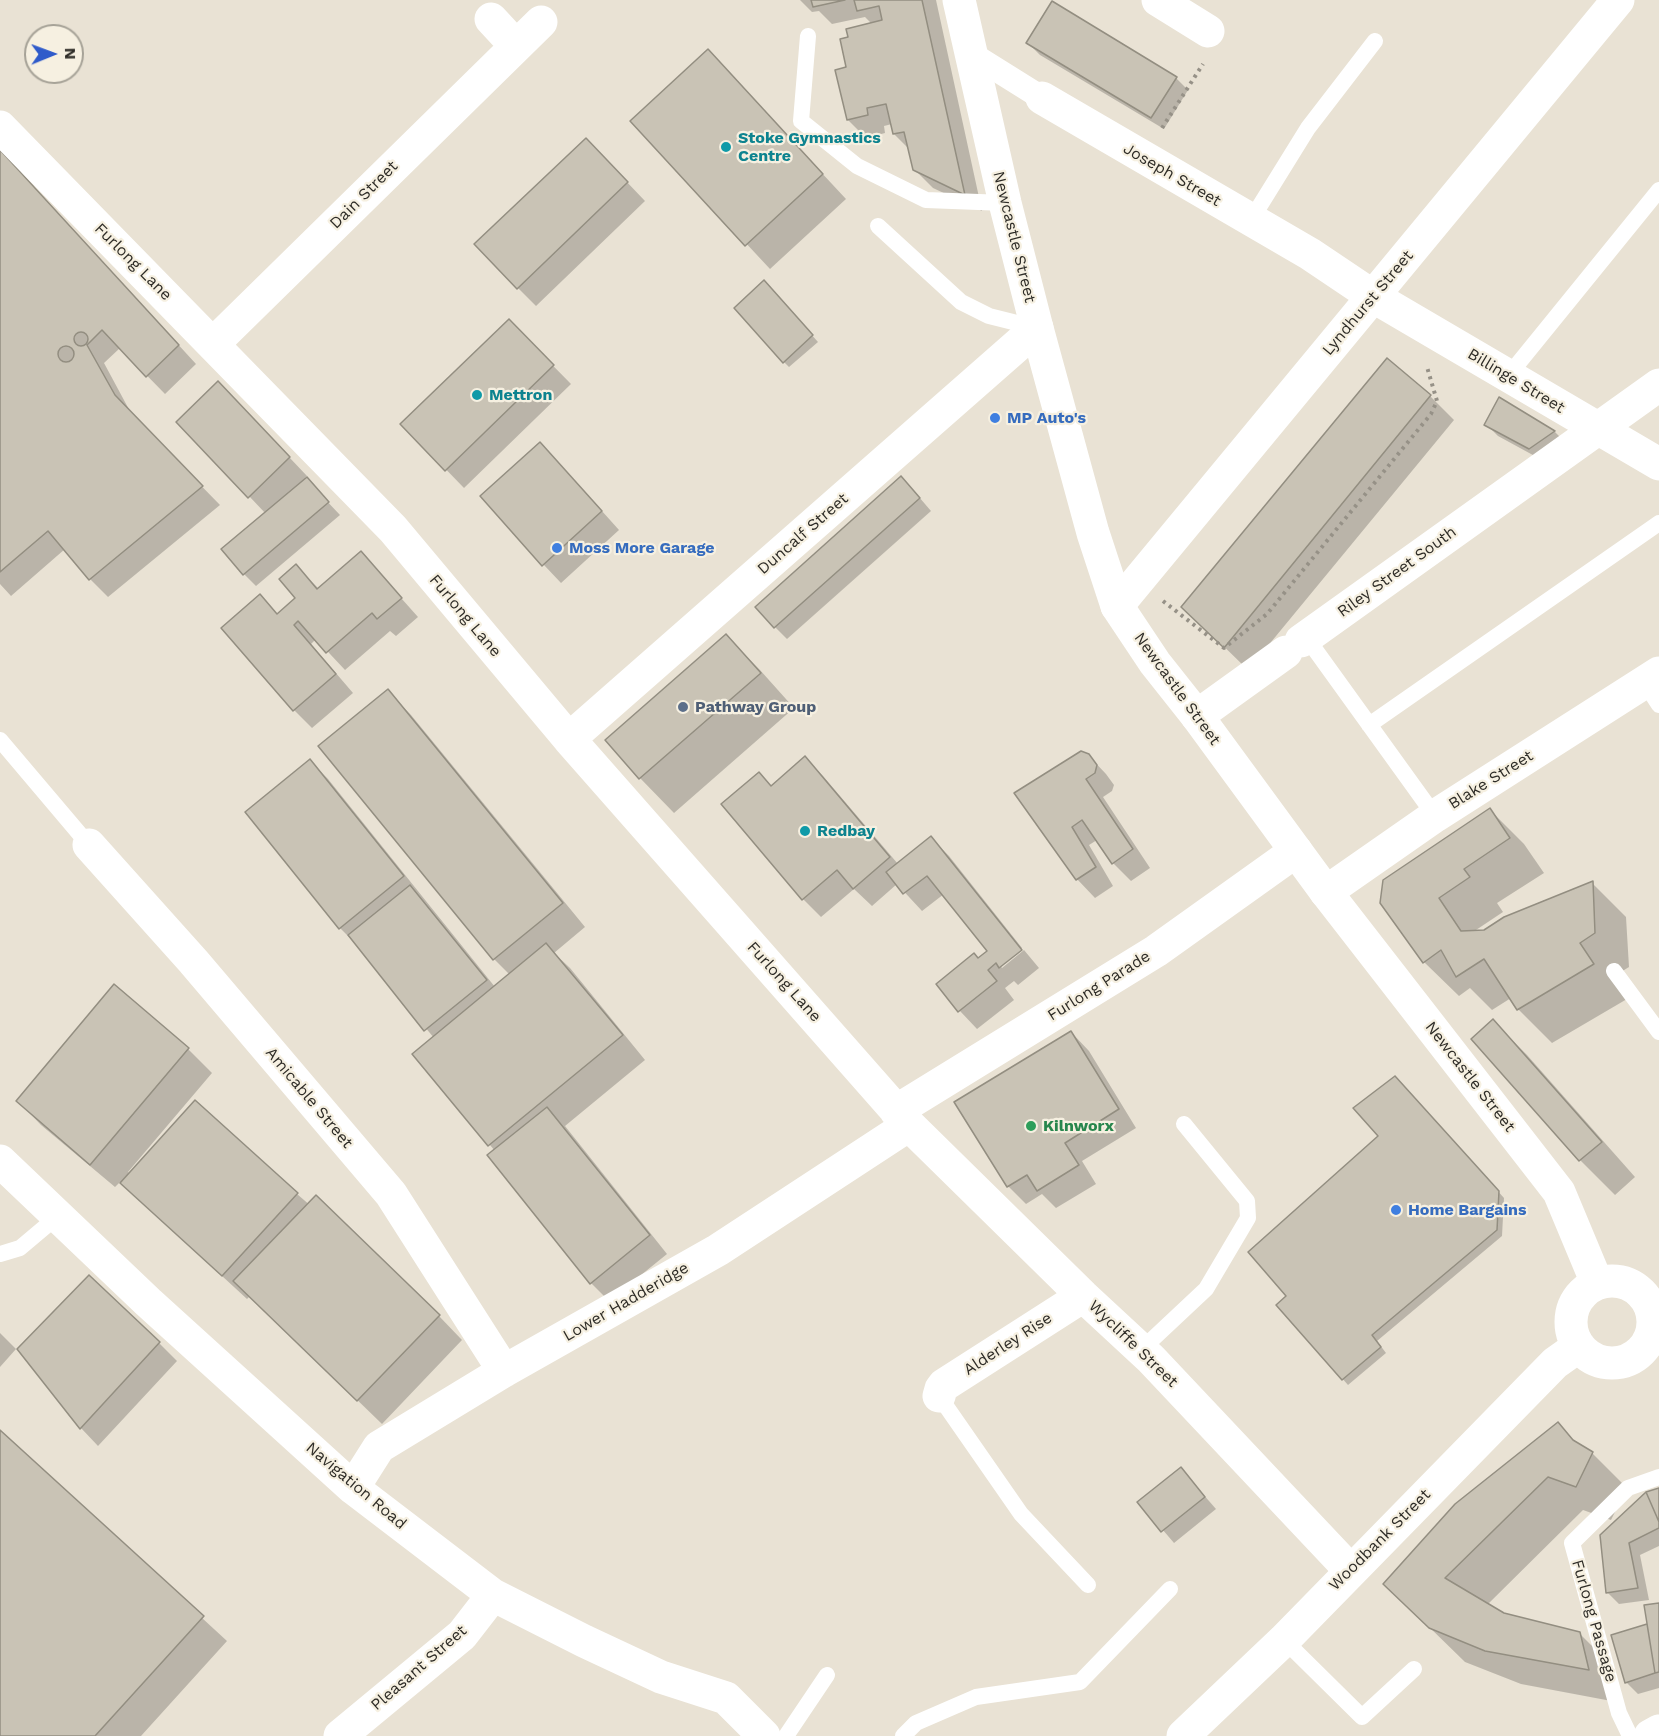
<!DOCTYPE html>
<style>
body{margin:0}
#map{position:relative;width:1659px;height:1736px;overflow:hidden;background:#e9e2d4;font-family:"Work Sans",sans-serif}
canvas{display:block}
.north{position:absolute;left:24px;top:24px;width:60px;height:60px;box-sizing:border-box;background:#f6f0e1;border:2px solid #a6a297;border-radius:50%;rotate:89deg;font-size:16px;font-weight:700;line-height:24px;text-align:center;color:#2e2c27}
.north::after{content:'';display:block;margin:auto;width:21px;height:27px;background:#2f5bca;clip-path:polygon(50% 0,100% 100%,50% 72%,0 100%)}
</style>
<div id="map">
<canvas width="1659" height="1736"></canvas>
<div class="north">N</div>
</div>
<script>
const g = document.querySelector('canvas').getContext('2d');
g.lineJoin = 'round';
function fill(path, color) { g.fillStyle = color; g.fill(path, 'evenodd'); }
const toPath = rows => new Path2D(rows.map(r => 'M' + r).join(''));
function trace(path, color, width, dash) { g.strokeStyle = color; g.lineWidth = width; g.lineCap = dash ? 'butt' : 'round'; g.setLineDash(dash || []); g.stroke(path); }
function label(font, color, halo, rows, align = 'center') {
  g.font = font + ' "Work Sans",sans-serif'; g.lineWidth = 4.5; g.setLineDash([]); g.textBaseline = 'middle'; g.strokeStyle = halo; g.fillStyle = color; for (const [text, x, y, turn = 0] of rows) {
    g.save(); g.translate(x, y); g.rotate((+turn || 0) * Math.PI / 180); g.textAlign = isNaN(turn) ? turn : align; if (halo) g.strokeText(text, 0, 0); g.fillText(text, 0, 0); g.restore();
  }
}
fill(toPath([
 [800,0,936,0,982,211,933,188,915,170,909,149,894,134,892,124,884,126,885,133,866,138,848,120,849,38,872,24,865,17,832,24,819,11,812,12],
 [1028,43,1176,78,1188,90,1164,129,1040,55],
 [708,51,846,199,770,269,632,121],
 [0,150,196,364,165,394,120,348,104,363,132,415,220,505,108,597,90,579,65,549,11,596,0,584],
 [604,158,645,201,536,306,518,288],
 [770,288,818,342,789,367,784,362],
 [509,321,571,384,464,488,402,424],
 [1387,360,1430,396,1454,420,1248,670,1207,630],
 [1500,399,1555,432,1566,443,1542,460,1498,436,1486,424],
 [236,401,307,476,305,478,340,515,256,586,244,574,266,514,249,496],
 [558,462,619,530,561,583,544,565],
 [913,490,931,511,787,639,775,627],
 [361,553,418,617,396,636,390,631,345,670,316,639,311,644,353,693,312,728,294,710,260,596,278,615,297,598,296,566,319,589],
 [726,636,760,670,794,708,674,813,640,778,607,740],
 [388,691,411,715,585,927,554,953,570,968,645,1060,565,1126,667,1254,609,1301,591,1283,495,1151,414,1054,434,1038,359,947,340,928,310,761,328,779,495,987,510,975,494,959],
 [1088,755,1106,774,1114,785,1112,791,1103,797,1150,868,1131,881,1113,863,1097,840,1089,845,1113,886,1095,898,1077,879,1016,793],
 [805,758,823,776,898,864,931,838,949,856,1022,948,1000,965,1002,968,1024,950,1039,968,1018,985,1014,981,1005,988,1014,1000,977,1029,960,1011,938,984,979,959,989,951,944,894,922,911,897,884,872,906,854,889,821,917,803,899,759,774,772,787],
 [1490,810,1524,844,1544,873,1497,903,1503,912,1473,932,1485,932,1592,883,1626,917,1629,967,1613,977,1627,999,1552,1043,1518,1009,1511,998,1492,1010,1470,988,1459,996,1424,962,1381,903],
 [1493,1021,1527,1055,1635,1177,1615,1195,1580,1160,1473,1039],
 [1071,1032,1089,1051,1136,1128,1082,1161,1096,1184,1056,1208,1042,1194,1026,1204,1008,1186],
 [188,1049,212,1073,128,1172,130,1174,297,1194,439,1316,462,1340,382,1424,250,1296,247,1299,120,1182,115,1187,41,1125,18,1101],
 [1401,1083,1504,1198,1502,1236,1377,1341,1386,1353,1348,1385,1278,1305,1288,1296,1380,1136],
 [0,1333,16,1349,0,1367],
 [159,1343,177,1361,98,1446,81,1428],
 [1558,1424,1579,1446,1592,1453,1627,1488,1611,1520,1583,1510,1487,1605,1503,1614,1579,1633,1614,1668,1622,1703,1521,1684,1465,1662,1385,1584],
 [0,1432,227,1641,141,1736,0,1736],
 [1181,1469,1216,1509,1174,1543,1139,1502],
 [1659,1489,1659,1546,1640,1555,1649,1600,1619,1604,1607,1592,1601,1536],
 [1659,1605,1659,1688,1638,1694,1626,1682,1613,1636,1649,1625]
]), '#0003');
const building = toPath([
 [811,0,845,0,813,7,811,0],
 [854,0,922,0,965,195,913,170,904,132,893,134,886,104,867,108,868,115,847,120,835,70,846,67,840,39,848,37,846,29,882,20,879,6,857,11,854,0],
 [1052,1,1177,77,1151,118,1026,43,1052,1],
 [708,49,823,174,745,246,630,121,708,49],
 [586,138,628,182,517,289,474,244,586,138],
 [0,150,179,345,146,377,102,330,87,345,115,395,203,486,89,580,48,531,0,572,0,150],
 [764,280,813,335,783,363,734,308,764,280],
 [509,319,554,365,445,471,400,424,509,319],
 '74 339a7 7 0 1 1 14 0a7 7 0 1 1-14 0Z',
 '58 354a8 8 0 1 1 16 0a8 8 0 1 1-16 0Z',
 [1387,358,1431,395,1224,648,1181,607,1387,358],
 [218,381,290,457,248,498,176,422,218,381],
 [1499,397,1555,431,1529,449,1484,425,1499,397],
 [540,442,602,511,542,566,480,496,540,442],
 [901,476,920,498,774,628,755,607,901,476],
 [307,477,329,502,243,575,221,549,307,477],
 [361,551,402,598,377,619,372,613,326,653,298,621,294,625,336,674,293,711,221,628,260,594,277,614,295,598,279,579,296,564,317,589,361,551],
 [726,634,761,673,639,779,605,740,726,634],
 [388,689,563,903,493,960,318,746,388,689],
 [1081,751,1089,754,1097,765,1095,773,1086,779,1133,849,1112,864,1082,820,1072,827,1096,867,1076,880,1014,793,1081,751],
 [805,756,890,857,853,889,837,870,802,900,721,804,759,772,771,786,805,756],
 [310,759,404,876,339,929,245,812,310,759],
 [1490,808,1510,838,1464,869,1470,877,1439,898,1461,931,1484,930,1504,917,1593,881,1595,933,1580,943,1594,964,1517,1010,1484,959,1456,977,1441,950,1423,963,1380,903,1383,880,1490,808],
 [931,836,1022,950,999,968,996,963,988,970,997,981,958,1012,936,984,974,953,978,958,987,951,927,876,903,894,886,872,931,836],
 [410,885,487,980,424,1031,348,935,410,885],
 [546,943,623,1035,488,1146,412,1054,546,943],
 [114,984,189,1048,90,1165,16,1101,114,984],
 [1493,1019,1602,1142,1579,1161,1471,1039,1493,1019],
 [1071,1031,1119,1109,1065,1143,1079,1165,1037,1191,1027,1175,1007,1187,954,1102,1071,1031],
 [1395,1076,1499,1191,1497,1230,1372,1335,1381,1347,1342,1380,1276,1305,1286,1296,1248,1252,1378,1136,1353,1108,1395,1076],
 [195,1100,298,1193,222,1276,120,1183,195,1100],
 [547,1107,650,1235,590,1284,487,1155,547,1107],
 [316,1195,440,1315,357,1401,233,1281,316,1195],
 [89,1275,160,1342,80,1429,17,1349,89,1275],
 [1558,1422,1573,1440,1593,1452,1576,1487,1548,1477,1445,1578,1504,1613,1580,1632,1589,1670,1485,1651,1429,1628,1383,1584,1455,1504,1558,1422],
 [0,1430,204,1616,95,1736,0,1736,0,1430],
 [1181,1467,1205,1497,1161,1532,1137,1502,1181,1467],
 [1659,1488,1659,1522,1646,1492,1659,1488],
 [1646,1492,1659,1522,1659,1528,1629,1543,1638,1588,1606,1593,1600,1535,1646,1492],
 [1659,1603,1659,1672,1655,1673,1644,1605,1659,1603],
 [1647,1624,1655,1673,1625,1683,1611,1635,1647,1624]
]);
fill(building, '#c9c3b5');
trace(building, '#938e81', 1.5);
trace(toPath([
 [1162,128,1203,64],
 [1163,601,1224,648,1267,614,1431,414,1437,401,1427,367]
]), '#969187', 4, [3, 4.5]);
trace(toPath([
 [808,36,801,121,857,166,926,200,1005,203],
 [1251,220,1308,128,1375,41],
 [878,226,961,302,989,316,1037,328],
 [1508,376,1659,190],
 [1306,637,1435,816],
 [1644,682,1659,705],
 [1369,725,1659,523],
 [0,740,89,845],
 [1614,971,1659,1032],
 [0,1254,20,1248,58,1216],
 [1141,1350,1206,1289,1248,1218,1247,1201,1184,1124],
 [939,1396,1021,1514,1088,1585],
 [1284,1640,1362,1717,1414,1669],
 [786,1736,827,1675],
 [903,1736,916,1723,976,1697,1080,1682,1170,1589],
 [1630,1736,1619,1713,1572,1543,1628,1488,1659,1477]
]), '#fff', 16);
trace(toPath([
 [970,53,1042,98]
]), '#fff', 24);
trace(toPath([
 [1158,0,1208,31],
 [491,19,516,46],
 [1042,98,1310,254,1374,297,1659,464],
 [0,127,393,529,569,739,909,1125,1083,1296,1151,1359,1350,1570],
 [213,344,541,22],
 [1117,606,1618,0],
 [1301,641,1659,385],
 [1197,716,1286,652],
 [569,739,1037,328],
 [89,845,193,961,391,1194,504,1371],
 [1326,892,1435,816,1659,673],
 [896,1111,1156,951,1296,851],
 [0,1161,148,1302,353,1488,493,1595,584,1641,661,1677,726,1698,764,1736],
 [939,1396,941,1389,944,1385,1083,1296],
 [353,1488,379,1447,504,1371,718,1250,909,1125],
 [340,1736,462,1635,493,1595],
 [1650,1736,1659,1731]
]), '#fff', 33);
trace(toPath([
 [959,0,1005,203,1037,328,1093,533,1117,606,1155,663,1197,716,1326,892,1559,1192,1597,1283],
 '1571 1322a41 41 0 1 1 82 0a41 41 0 1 1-82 0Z',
 [1183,1736,1284,1640,1555,1363,1579,1346]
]), '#fff', 33);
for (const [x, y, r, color] of [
 [726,147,6,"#0f9aa8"],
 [477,395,6,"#0f9aa8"],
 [995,418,6,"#3f7fe0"],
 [557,548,6,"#3f7fe0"],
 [683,707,6,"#5c6f8a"],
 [805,831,6,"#0f9aa8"],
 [1031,1126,6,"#2e9e5b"],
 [1396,1210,6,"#3f7fe0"]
]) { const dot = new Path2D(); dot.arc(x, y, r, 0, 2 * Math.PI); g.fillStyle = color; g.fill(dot); trace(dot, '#f6f0e1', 2); }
label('bold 16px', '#0d838f', '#f6f0e1', [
 ["Stoke Gymnastics",738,138],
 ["Centre",738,156],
 ["Mettron",489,395],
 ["Redbay",817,831]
], 'left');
label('16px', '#2e2c27', '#f6f0e1', [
 ["Joseph Street",1172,175,30],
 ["Dain Street",364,195,-45],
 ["Newcastle Street",1014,237,76],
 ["Furlong Lane",133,262,45],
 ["Lyndhurst Street",1368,303,-50],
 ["Billinge Street",1516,381,31],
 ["Duncalf Street",803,534,-41],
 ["Riley Street South",1397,572,-36],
 ["Furlong Lane",465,616,50],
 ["Newcastle Street",1177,689,54],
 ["Blake Street",1491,780,-32],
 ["Furlong Lane",784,982,48],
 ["Furlong Parade",1099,986,-32],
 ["Newcastle Street",1470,1077,52],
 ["Amicable Street",309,1098,50],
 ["Lower Hadderidge",626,1302,-30],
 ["Alderley Rise",1008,1344,-33],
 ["Wycliffe Street",1133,1344,44],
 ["Navigation Road",356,1486,40],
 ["Woodbank Street",1380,1540,-45],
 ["Furlong Passage",1594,1621,74],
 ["Pleasant Street",419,1668,-41]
]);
label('bold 16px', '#366cbe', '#f6f0e1', [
 ["MP Auto's",1007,418],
 ["Moss More Garage",569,548],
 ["Home Bargains",1408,1210]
], 'left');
label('bold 16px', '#4e5e75', '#f6f0e1', [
 ["Pathway Group",695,707]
], 'left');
label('bold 16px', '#27864d', '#f6f0e1', [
 ["Kilnworx",1043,1126]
], 'left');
</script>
